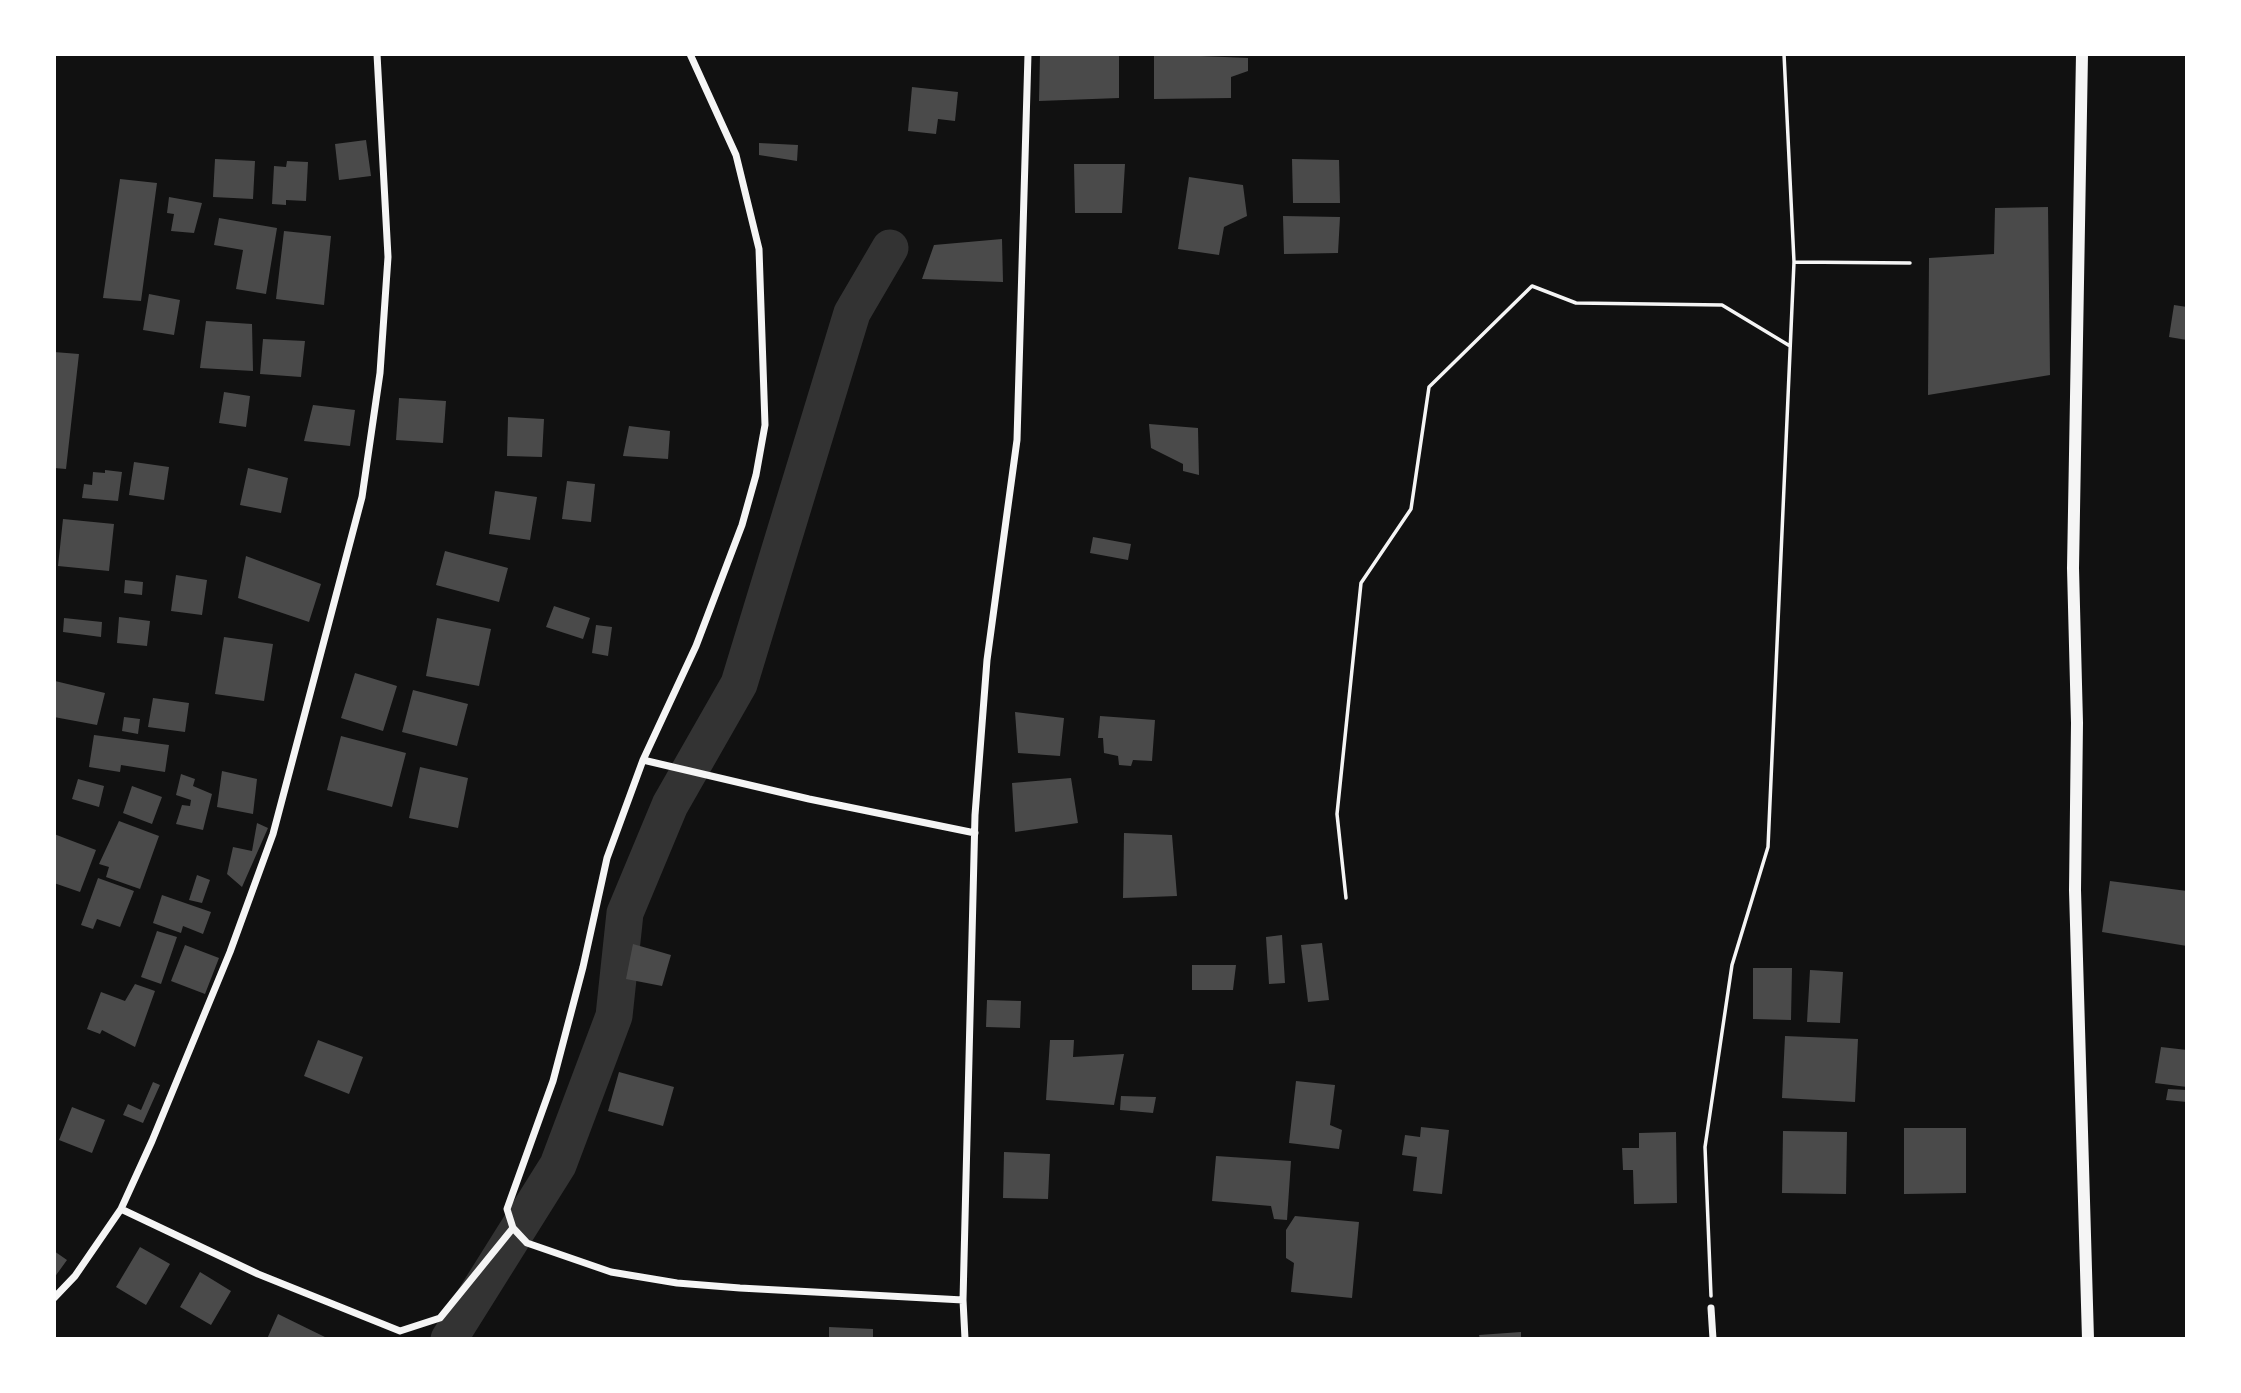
<!DOCTYPE html>
<style>
body{margin:0}
#map{position:relative;width:2241px;height:1393px;overflow:hidden;background:#111;font-family:Inter,sans-serif}
canvas{display:block}
.frame{position:absolute;inset:0;border:56px solid #fff;pointer-events:none}
</style>
<div id="map">
<canvas width="2241" height="1393"></canvas>
<div class="frame"></div>
</div>
<script>
const g = document.querySelector('canvas').getContext('2d');
g.lineJoin = 'round';
const toPath = rows => new Path2D(rows.map(r => 'M' + r).join(''));
function trace(path, color, width, dash) { g.strokeStyle = color; g.lineWidth = width; g.lineCap = dash ? 'butt' : 'round'; g.setLineDash(dash || []); g.stroke(path); }
function fill(path, color) { g.fillStyle = color; g.fill(path, 'evenodd'); }
trace(toPath([
 [449,1339,558,1165,614,1016,625,913,670,805,739,684,852,313,890,248]
]), '#333', 37);
fill(toPath([
 [1040,54,1119,54,1119,98,1039,101],
 [1154,54,1248,58,1248,71,1231,77,1231,98,1154,99],
 [912,87,958,92,955,121,938,119,936,134,908,131],
 [366,140,371,176,339,180,335,144],
 [759,143,798,145,797,161,759,155],
 [215,159,255,161,253,199,213,197],
 [1292,159,1339,160,1340,203,1293,203],
 [287,161,308,162,306,201,286,200,286,205,272,204,274,166,286,167],
 [1074,164,1125,164,1122,213,1075,213],
 [1189,177,1243,185,1247,216,1224,227,1219,255,1178,249],
 [120,179,157,183,141,301,103,298],
 [169,197,202,203,194,233,171,231,174,214,167,213],
 [2048,207,2050,375,1928,395,1929,258,1994,254,1995,208],
 [1283,216,1340,217,1338,253,1284,254],
 [219,218,277,228,266,294,236,289,243,250,214,245],
 [284,231,331,236,324,305,276,299],
 [1002,239,1003,282,922,279,934,245],
 [149,294,180,300,174,335,143,330],
 [2174,305,2187,307,2187,340,2169,337],
 [206,321,252,324,253,371,200,368],
 [263,339,305,341,301,377,260,374],
 [54,352,79,354,66,469,54,468],
 [224,392,250,396,246,427,219,423],
 [399,398,446,401,443,443,396,440],
 [313,405,355,410,350,446,304,441],
 [508,417,544,419,542,457,507,456],
 [1149,424,1198,428,1199,475,1183,471,1183,464,1151,448],
 [629,426,670,431,668,459,623,456],
 [134,462,169,467,164,500,129,495],
 [248,468,288,478,281,513,240,505],
 [105,470,122,472,118,501,82,498,84,484,92,485,93,472,105,473],
 [567,481,595,484,591,522,562,519],
 [495,491,537,497,530,540,489,534],
 [63,519,114,524,109,571,58,566],
 [1093,537,1131,544,1128,560,1090,553],
 [445,551,508,568,499,602,436,585],
 [246,556,321,584,309,622,238,598],
 [176,575,207,580,202,615,171,611],
 [125,580,143,582,142,595,124,593],
 [554,606,590,618,583,639,546,627],
 [119,617,150,621,147,646,117,643],
 [64,618,102,622,101,637,63,632],
 [437,618,491,629,479,686,426,676],
 [596,625,612,627,608,656,592,653],
 [224,637,273,644,264,701,215,694],
 [355,673,397,686,383,731,341,718],
 [55,681,105,693,97,725,54,717],
 [413,690,468,704,457,746,402,732],
 [153,698,189,703,185,732,148,727],
 [1015,712,1064,718,1060,756,1018,753],
 [1100,716,1155,720,1152,761,1133,760,1131,766,1119,765,1118,756,1104,753,1103,738,1098,738],
 [124,717,140,719,138,734,122,731],
 [94,735,169,745,165,772,121,765,120,772,89,767],
 [341,736,406,753,392,807,327,790],
 [420,767,468,778,458,828,409,818],
 [222,771,257,779,253,814,217,807],
 [181,774,195,779,193,786,212,794,203,830,176,824,182,805,190,806,191,800,176,795],
 [1071,778,1078,823,1015,832,1012,783],
 [78,779,104,786,99,807,72,799],
 [132,786,162,797,152,824,123,813],
 [119,821,159,836,140,889,106,877,109,867,99,864],
 [257,823,268,828,242,887,227,874,233,847,252,851],
 [1124,833,1172,835,1177,896,1123,898],
 [54,834,96,850,80,892,54,883],
 [197,875,210,880,202,903,189,900],
 [98,878,134,891,120,927,97,919,93,929,81,925],
 [2110,881,2187,891,2187,946,2102,932],
 [162,895,211,912,203,934,183,926,181,933,153,923],
 [157,931,177,937,161,984,141,977],
 [1282,935,1285,983,1269,984,1266,937],
 [1322,943,1329,1000,1308,1002,1301,945],
 [633,944,671,955,662,986,626,979],
 [185,945,219,958,205,994,171,981],
 [1192,965,1236,965,1233,990,1192,990],
 [1753,968,1792,968,1791,1020,1753,1019],
 [1810,970,1843,972,1840,1023,1807,1022],
 [135,984,155,991,135,1047,102,1030,100,1034,87,1029,101,992,125,1001],
 [987,1000,1021,1001,1020,1028,986,1027],
 [1785,1036,1858,1039,1855,1102,1782,1098],
 [318,1040,363,1057,349,1094,304,1076],
 [1050,1040,1074,1040,1073,1057,1124,1054,1114,1105,1046,1100],
 [2161,1047,2187,1050,2187,1087,2155,1083],
 [619,1072,674,1087,663,1126,608,1111],
 [1296,1081,1335,1085,1330,1125,1342,1130,1339,1149,1289,1143],
 [153,1082,160,1085,143,1123,123,1115,128,1104,141,1110],
 [2168,1089,2187,1090,2187,1102,2166,1100],
 [1121,1096,1156,1097,1153,1113,1120,1110],
 [72,1107,105,1120,92,1153,59,1140],
 [1421,1127,1449,1130,1442,1194,1413,1191,1417,1157,1402,1155,1405,1135,1420,1137],
 [1904,1128,1966,1128,1966,1193,1904,1194],
 [1783,1131,1847,1132,1846,1194,1782,1193],
 [1676,1132,1677,1203,1634,1204,1633,1170,1623,1170,1622,1148,1639,1148,1639,1133],
 [1004,1152,1050,1154,1048,1199,1003,1198],
 [1216,1156,1291,1161,1287,1220,1274,1219,1271,1206,1212,1201],
 [1295,1216,1359,1222,1352,1298,1291,1292,1294,1263,1286,1258,1286,1230],
 [140,1247,170,1264,146,1305,116,1287],
 [54,1251,67,1260,54,1278],
 [200,1272,231,1291,211,1325,180,1307],
 [278,1314,329,1339,267,1339],
 [829,1327,873,1329,873,1339,829,1339],
 [1521,1332,1521,1339,1480,1339,1479,1335]
]), '#4a4a4a');
trace(toPath([
 [1794,262,1910,263],
 [1346,898,1337,814,1361,583,1411,509,1429,387,1532,286,1576,303,1722,305,1790,346],
 [1711,1296,1705,1147,1732,965,1768,847,1794,262,1784,54]
]), '#f5f5f5', 3.5);
trace(toPath([
 [690,54,736,155,759,249,765,425,756,475,742,525,696,646,643,760,607,858,583,967,553,1081,507,1209,513,1228,527,1243,611,1272,677,1283,740,1288,963,1300],
 [643,760,809,799,975,833],
 [121,1209,258,1274,400,1331,440,1318,513,1228],
 [54,1298,75,1276,121,1209,152,1141,230,952,273,834,362,497,380,373,388,257,377,54],
 [1711,1308,1713,1339],
 [965,1339,963,1300,975,815,987,660,1017,440,1028,54]
]), '#f5f5f5', 7);
trace(toPath([
 [2082,54,2073,568,2077,723,2075,890,2088,1339]
]), '#f5f5f5', 12);
</script>
